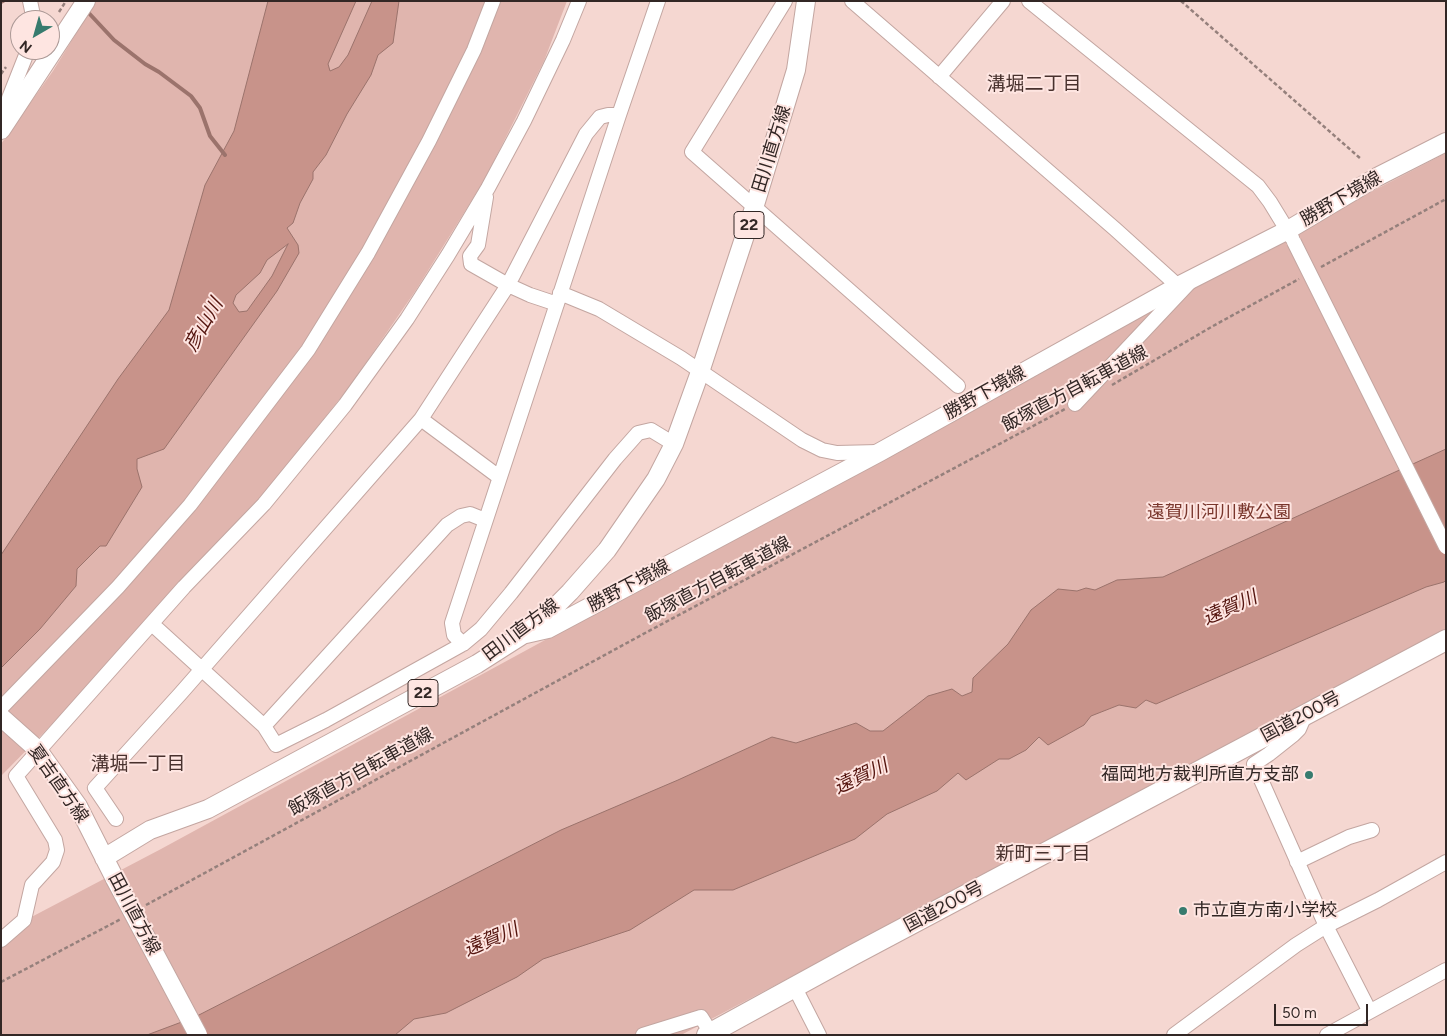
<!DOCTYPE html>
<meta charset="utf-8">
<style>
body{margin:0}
#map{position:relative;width:1447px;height:1036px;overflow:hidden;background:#f5d7d1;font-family:Figtree,sans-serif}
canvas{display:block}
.frame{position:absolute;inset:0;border:2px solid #322725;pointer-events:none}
.north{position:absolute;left:10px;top:10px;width:50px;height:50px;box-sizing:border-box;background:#fee5e1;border:1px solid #ac9996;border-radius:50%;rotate:218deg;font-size:14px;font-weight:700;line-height:20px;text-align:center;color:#322725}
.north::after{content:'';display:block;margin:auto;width:18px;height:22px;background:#377b6e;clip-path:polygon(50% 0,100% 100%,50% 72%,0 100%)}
.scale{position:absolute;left:1274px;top:1004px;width:94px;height:22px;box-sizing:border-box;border:2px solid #322725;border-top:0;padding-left:6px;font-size:15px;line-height:18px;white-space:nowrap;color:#322725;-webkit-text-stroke:4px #fee5e1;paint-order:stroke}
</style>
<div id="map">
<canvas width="1447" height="1036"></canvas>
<div class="frame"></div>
<div class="north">N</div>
<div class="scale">50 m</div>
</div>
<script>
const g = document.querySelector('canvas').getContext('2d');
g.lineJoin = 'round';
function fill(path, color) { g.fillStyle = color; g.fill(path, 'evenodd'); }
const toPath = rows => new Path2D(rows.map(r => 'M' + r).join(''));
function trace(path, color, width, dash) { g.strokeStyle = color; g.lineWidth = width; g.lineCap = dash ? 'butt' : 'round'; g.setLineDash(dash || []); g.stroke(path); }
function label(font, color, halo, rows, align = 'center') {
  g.font = font + ' Figtree,"Noto Sans JP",sans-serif'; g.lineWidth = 4; g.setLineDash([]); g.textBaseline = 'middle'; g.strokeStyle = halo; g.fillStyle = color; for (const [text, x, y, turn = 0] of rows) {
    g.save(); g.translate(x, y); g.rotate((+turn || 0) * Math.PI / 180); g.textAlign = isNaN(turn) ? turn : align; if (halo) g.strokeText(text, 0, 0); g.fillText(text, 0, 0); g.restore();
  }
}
fill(toPath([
 [96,1,567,1,544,61,485,179,416,290,350,386,263,495,73,703,1,776,1,144,53,71],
 [1446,153,1446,631,681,1035,1,1035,1,933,161,849,1315,221]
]), '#e0b5ae');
const water = toPath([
 [268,1,356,1,328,64,330,71,339,67,348,55,372,1,399,1,393,43,378,55,371,75,347,114,326,155,313,172,313,179,300,203,293,223,287,228,298,245,299,253,277,291,164,449,137,459,137,469,142,487,106,546,100,546,77,569,76,586,40,629,1,668,1,555,118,379,169,310,205,185,234,131,268,1],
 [288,244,272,276,247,311,239,312,233,303,236,295,260,273,267,260,288,244],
 [1446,449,1446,580,1444,582,1426,587,1156,704,1146,700,1136,708,1119,705,1091,716,1084,725,1048,745,1039,737,1026,750,1009,759,999,759,966,780,958,773,937,791,887,814,855,839,733,890,694,890,630,930,543,959,517,977,446,1013,414,1019,395,1035,147,1035,195,1017,561,830,678,780,772,737,796,743,856,723,870,731,883,731,928,696,952,689,962,696,972,692,973,678,1008,644,1031,610,1058,589,1077,591,1086,588,1095,590,1117,580,1163,577,1446,449]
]);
fill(water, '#c8938a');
trace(water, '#9b736c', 1);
trace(toPath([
 [1,2,3,1],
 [86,10,114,40,145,64,159,72,191,96,200,108,210,136,225,155]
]), '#9b736c', 4);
const minor = toPath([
 [30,1,34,20],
 [785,1,692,152,958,386],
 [852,1,1115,229,1178,286],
 [1029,1,1258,186,1270,202,1292,238],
 [939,77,1003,1],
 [5,123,9,98,28,50],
 [486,197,478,245,470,256,471,264,508,285,530,295,557,304],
 [560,293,599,309,681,358,802,440,822,450,837,453,878,452],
 [1075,404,1189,283],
 [421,419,499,477],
 [152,624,264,726,447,525,461,516,470,514,485,520],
 [463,644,454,635,452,623,619,115,658,1],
 [1,708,118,587,190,505,308,350,368,253,429,141,474,50,493,1],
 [1301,717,1302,722,1299,729,1293,735,1269,754,1254,764,1326,926,1369,1010],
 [264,726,276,745,326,720,463,644,481,629,511,593,615,459,638,433,651,430,674,444],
 [116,819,95,788,181,693,421,419,508,285,586,134,600,117,608,115,619,115],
 [1297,862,1349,837,1372,830],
 [1,940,24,920,32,885,53,862,57,850,55,840,16,776,184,587,264,504,345,405,407,319,448,255,488,188,524,121,563,40,579,1],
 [795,988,819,1035],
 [643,1035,701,1017,711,1033],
 [1174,1035,1296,945,1326,926,1378,900,1446,862],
 [1327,1035,1446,970]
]);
const major = toPath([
 [1,130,86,1],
 [526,634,548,629,880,452,1178,286,1288,230,1377,177,1446,142],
 [1,717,38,750,78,806,115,879],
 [104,858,150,830,208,809,477,664,521,636,545,617,570,592,607,550,656,479,674,444,700,372,754,208,796,70,806,1]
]);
const highway = toPath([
 [707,1035,853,955,1446,640]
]);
trace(minor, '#c3a6a1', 16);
trace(major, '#c3a6a1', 20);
trace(highway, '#c3a6a1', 22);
trace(toPath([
 [1181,1,1361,159],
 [59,12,66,1],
 [1,74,6,67],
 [1321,267,1446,199],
 [1112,385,1213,326,1299,279],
 [146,905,647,632,1065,409],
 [1,982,121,919]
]), '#95807c', 2.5, [4, 2.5]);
trace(minor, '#fff', 14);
trace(major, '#fff', 18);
trace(highway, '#fff', 20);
const minorBridge = toPath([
 [1294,242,1446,547]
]);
const majorBridge = toPath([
 [115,879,198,1035]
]);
trace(minorBridge, '#c3a6a1', 16, []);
trace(majorBridge, '#c3a6a1', 20, []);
trace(minorBridge, '#fff', 14);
trace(majorBridge, '#fff', 18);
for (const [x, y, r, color] of [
 [1309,775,5,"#377b6e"],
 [1183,911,5,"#377b6e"]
]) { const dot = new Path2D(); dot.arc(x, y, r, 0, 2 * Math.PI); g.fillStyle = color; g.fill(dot); trace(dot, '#fee5e1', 2); }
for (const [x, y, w] of [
 [749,225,30],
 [423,693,30]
]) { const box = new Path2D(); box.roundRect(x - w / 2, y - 13.5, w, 27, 4); g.fillStyle = '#fee5e1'; g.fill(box); trace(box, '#322725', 1); }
label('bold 16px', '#322725', null, [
 ["22",749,225],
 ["22",423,693]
]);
label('18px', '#322725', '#fee5e1', [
 ["田川直方線",772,149,-73],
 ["勝野下境線",1341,199,-30],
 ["飯塚直方自転車道線",1075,389,-28],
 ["勝野下境線",985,393,-29],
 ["飯塚直方自転車道線",718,580,-28],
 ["勝野下境線",629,586,-28],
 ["田川直方線",521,630,-37],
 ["国道200号",1301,717,-28],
 ["飯塚直方自転車道線",361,772,-29],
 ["夏吉直方線",58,784,55],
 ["国道200号",944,907,-28],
 ["田川直方線",134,914,62]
]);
label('18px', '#79362c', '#fee5e1', [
 ["遠賀川河川敷公園",1219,513]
]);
label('18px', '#322725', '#fee5e1', [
 ["福岡地方裁判所直方支部",1299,775],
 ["市立直方南小学校",1193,911,"left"]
], 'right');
label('19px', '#48312d', '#fee5e1', [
 ["溝堀二丁目",1034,84],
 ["溝堀一丁目",138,764],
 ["新町三丁目",1043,854]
]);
label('italic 19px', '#54140e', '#fee5e1', [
 ["彦山川",204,325,-60],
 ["遠賀川",1230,608,-24],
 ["遠賀川",861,777,-25],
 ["遠賀川",491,940,-23]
]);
</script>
